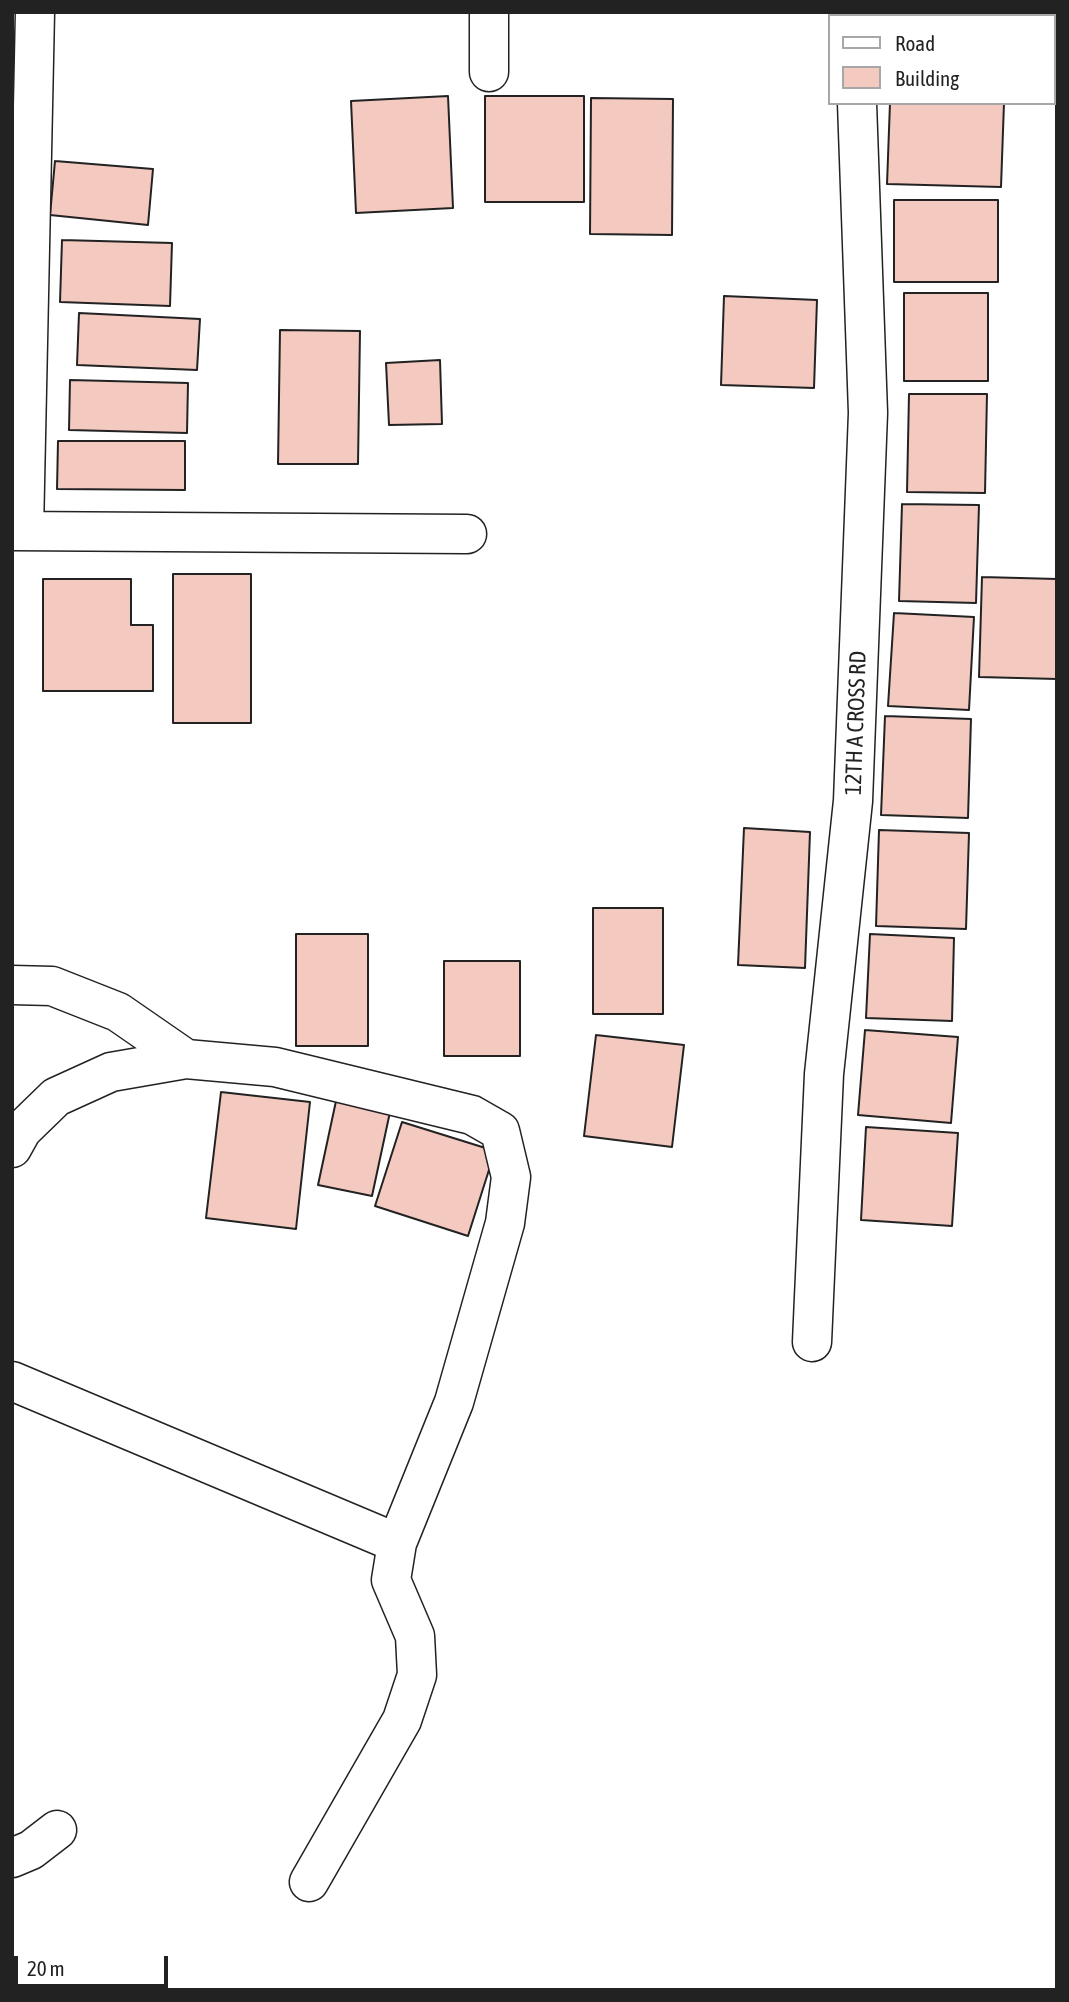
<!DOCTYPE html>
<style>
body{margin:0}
#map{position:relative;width:1069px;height:2002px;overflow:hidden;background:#fff;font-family:"Asap Condensed",sans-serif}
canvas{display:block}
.frame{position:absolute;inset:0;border:14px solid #222;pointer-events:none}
.legend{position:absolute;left:828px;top:14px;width:228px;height:91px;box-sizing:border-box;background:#fff;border:2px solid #a7a7a7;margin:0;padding:9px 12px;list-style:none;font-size:21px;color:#222}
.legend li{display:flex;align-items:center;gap:14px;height:35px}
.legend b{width:35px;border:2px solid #a7a7a7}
.scale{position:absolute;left:14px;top:1956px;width:154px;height:32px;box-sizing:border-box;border:4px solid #222;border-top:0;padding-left:9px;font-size:21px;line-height:24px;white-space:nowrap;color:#222;-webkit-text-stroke:5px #fff;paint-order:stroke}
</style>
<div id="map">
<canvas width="1069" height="2002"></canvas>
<div class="frame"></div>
<ul class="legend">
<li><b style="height:9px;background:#fff"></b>Road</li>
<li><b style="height:19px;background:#f3c9c0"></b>Building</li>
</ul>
<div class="scale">20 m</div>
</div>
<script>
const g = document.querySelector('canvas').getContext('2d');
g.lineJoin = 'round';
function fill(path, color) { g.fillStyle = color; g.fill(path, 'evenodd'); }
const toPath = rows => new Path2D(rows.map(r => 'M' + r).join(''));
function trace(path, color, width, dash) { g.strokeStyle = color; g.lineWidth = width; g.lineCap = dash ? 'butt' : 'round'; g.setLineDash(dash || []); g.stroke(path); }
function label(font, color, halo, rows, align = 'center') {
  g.font = font + ' "Asap Condensed",sans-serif'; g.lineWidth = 5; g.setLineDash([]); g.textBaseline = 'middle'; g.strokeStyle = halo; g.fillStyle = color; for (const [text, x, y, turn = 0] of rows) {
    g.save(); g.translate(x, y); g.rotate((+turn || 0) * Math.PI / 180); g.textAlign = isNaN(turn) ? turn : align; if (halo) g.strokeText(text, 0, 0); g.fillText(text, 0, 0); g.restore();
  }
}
const building = toPath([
 [898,12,999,12,999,16,912,16,898,15,898,12],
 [1016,12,1057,12,1057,75,1053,75,1053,16,1016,16,1016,12],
 [448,96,453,208,356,213,351,101,448,96],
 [485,96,584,96,584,202,485,202,485,96],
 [591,98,673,99,672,235,590,234,591,98],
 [890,103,1004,103,1001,187,887,184,890,103],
 [55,161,153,169,148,225,50,215,55,161],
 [894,200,998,200,998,282,894,282,894,200],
 [62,240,172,243,170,306,60,302,62,240],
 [904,293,988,293,988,381,904,381,904,293],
 [724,296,817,300,814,388,721,385,724,296],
 [79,313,200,319,197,370,77,365,79,313],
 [280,330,360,331,358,464,278,464,280,330],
 [440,360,442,424,389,425,386,363,440,360],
 [70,380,188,383,187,433,69,430,70,380],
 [909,394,987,394,985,493,907,492,909,394],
 [58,441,185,441,185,490,57,489,58,441],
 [902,504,979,505,976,603,899,601,902,504],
 [173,574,251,574,251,723,173,723,173,574],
 [982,577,1057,579,1057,679,979,677,982,577],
 [43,579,131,579,131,625,153,625,153,691,43,691,43,579],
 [894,613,974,617,969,710,888,706,894,613],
 [885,716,971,719,968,818,881,815,885,716],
 [744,828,810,832,805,968,738,965,744,828],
 [879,830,969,833,966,929,876,926,879,830],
 [593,908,663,908,663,1014,593,1014,593,908],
 [296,934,368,934,368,1046,296,1046,296,934],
 [870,934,954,938,952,1021,866,1018,870,934],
 [444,961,520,961,520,1056,444,1056,444,961],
 [865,1030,958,1037,951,1123,858,1115,865,1030],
 [596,1035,684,1045,672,1147,584,1136,596,1035],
 [221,1092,310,1102,296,1229,206,1218,221,1092],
 [336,1101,390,1112,372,1196,318,1185,336,1101],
 [402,1122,495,1151,468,1236,375,1206,402,1122],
 [866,1127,958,1133,952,1226,861,1220,866,1127]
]);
fill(building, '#f3c9c0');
trace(building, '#222', 2);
const minor = toPath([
 [489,12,489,72],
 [853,12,854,16],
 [12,531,467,534],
 [24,531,35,12],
 [12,985,52,986,118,1012,186,1059],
 [12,1148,22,1130,56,1097,111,1072,186,1059,275,1067,472,1115,500,1131,511,1177,505,1223,454,1402,397,1543,391,1580,415,1636,417,1675,402,1720,309,1882],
 [812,1342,824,1074,853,801,868,413,857,103],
 [12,1381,397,1543],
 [12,1858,31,1850,57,1830]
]);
trace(minor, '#222', 41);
trace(minor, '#fff', 38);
label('23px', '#222', '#fff', [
 ["12TH A CROSS RD",856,723,-88]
]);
</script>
